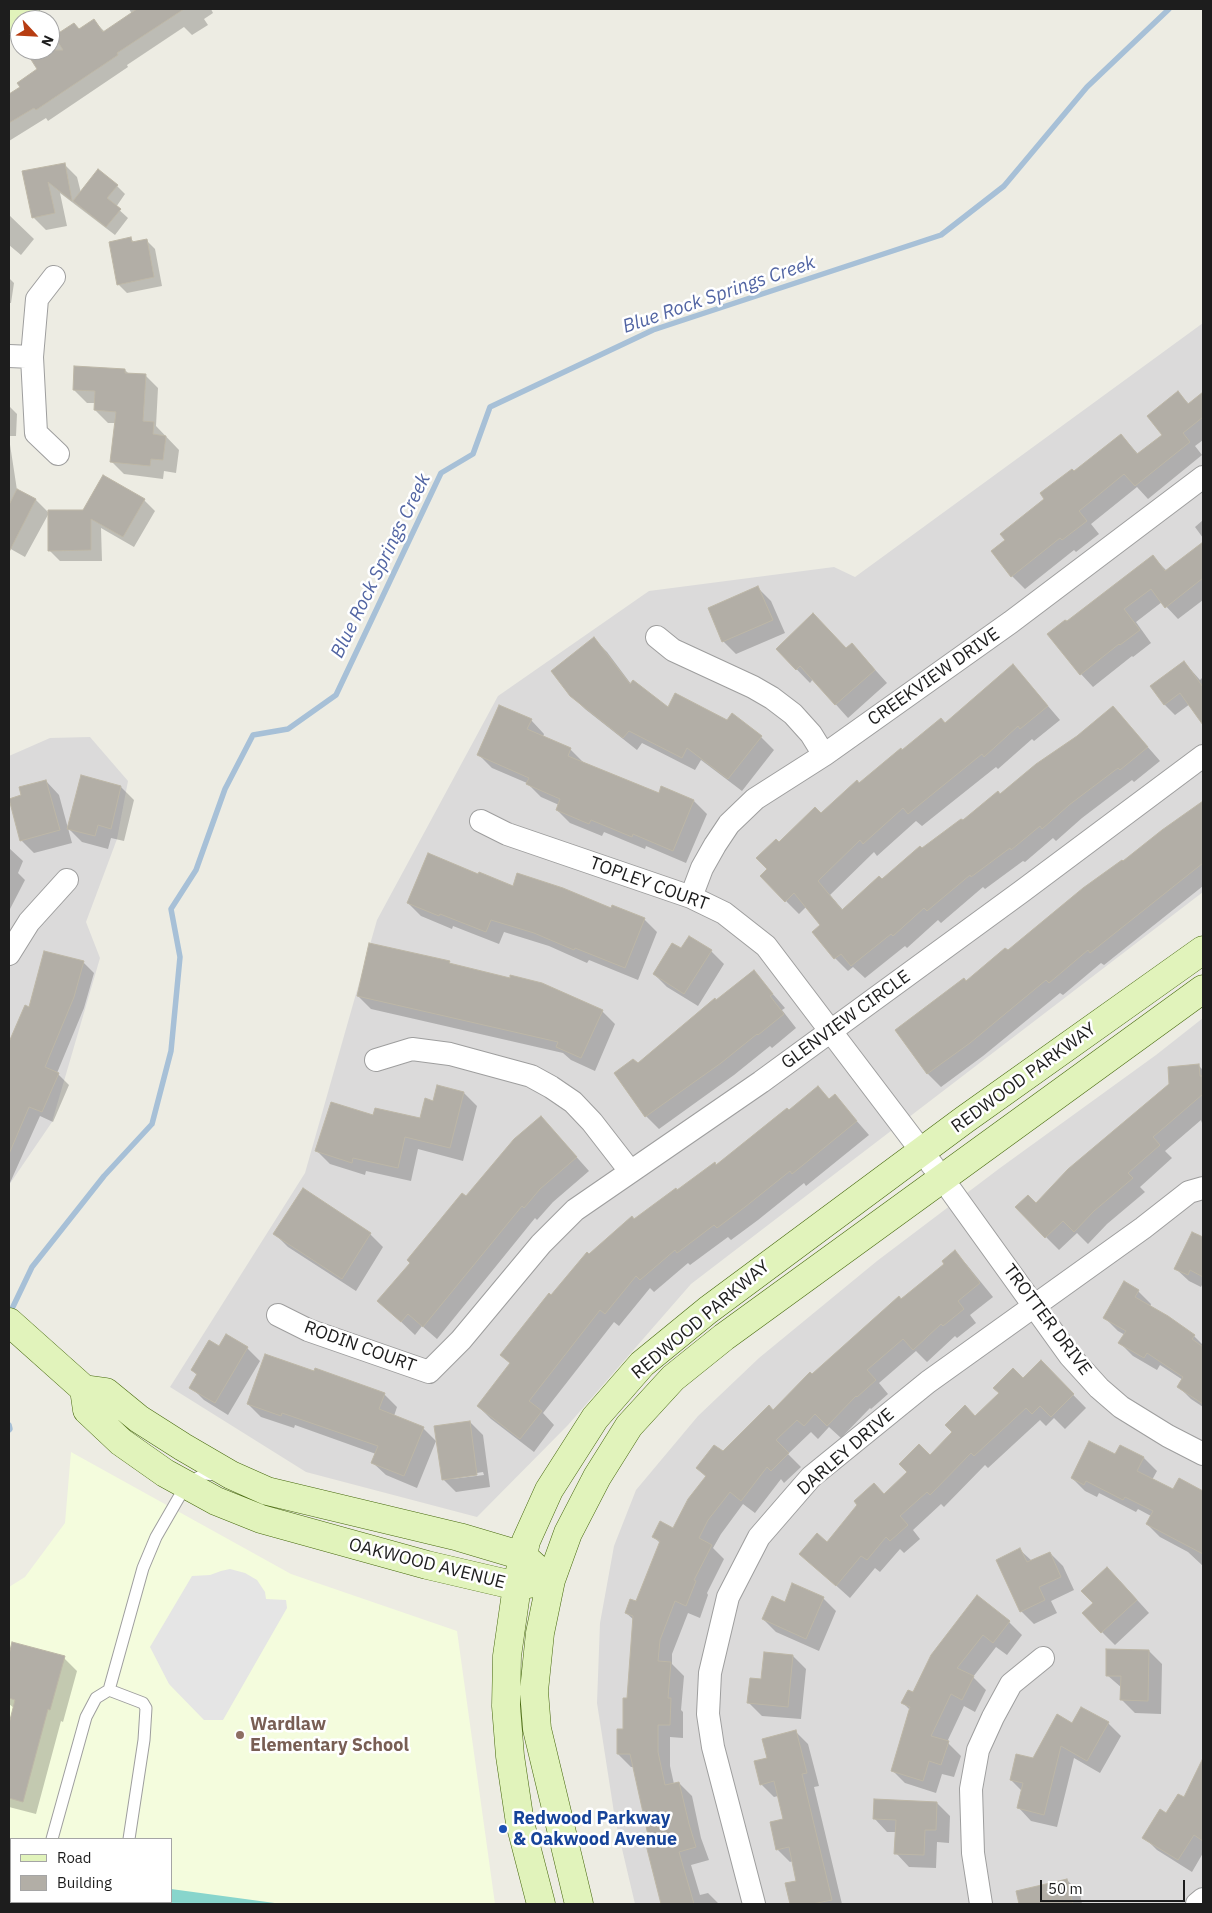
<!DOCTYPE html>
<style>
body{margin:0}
#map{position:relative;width:1212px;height:1913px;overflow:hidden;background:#edece3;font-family:"IBM Plex Sans",sans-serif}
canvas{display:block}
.frame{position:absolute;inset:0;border:10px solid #1d1d1d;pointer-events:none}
.legend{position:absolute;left:10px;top:1838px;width:162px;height:65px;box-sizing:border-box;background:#fff;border:1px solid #a5a5a5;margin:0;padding:6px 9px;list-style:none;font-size:15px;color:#1d1d1d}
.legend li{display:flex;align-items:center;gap:10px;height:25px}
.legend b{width:25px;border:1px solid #a5a5a5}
.north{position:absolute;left:10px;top:10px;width:50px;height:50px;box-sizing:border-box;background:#fff;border:1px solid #a5a5a5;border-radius:50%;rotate:115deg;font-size:14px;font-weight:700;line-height:20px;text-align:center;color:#1d1d1d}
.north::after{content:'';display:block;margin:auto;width:18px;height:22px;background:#b73d12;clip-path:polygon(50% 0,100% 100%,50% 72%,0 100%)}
.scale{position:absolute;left:1040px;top:1880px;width:145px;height:22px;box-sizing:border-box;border:2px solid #1d1d1d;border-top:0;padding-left:6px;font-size:15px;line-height:18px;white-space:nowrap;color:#1d1d1d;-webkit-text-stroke:4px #fff;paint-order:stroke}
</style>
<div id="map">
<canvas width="1212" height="1913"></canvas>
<div class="frame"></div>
<ul class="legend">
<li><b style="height:6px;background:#e1f3bb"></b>Road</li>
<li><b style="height:14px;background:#b2aea6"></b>Building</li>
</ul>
<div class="north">N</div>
<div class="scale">50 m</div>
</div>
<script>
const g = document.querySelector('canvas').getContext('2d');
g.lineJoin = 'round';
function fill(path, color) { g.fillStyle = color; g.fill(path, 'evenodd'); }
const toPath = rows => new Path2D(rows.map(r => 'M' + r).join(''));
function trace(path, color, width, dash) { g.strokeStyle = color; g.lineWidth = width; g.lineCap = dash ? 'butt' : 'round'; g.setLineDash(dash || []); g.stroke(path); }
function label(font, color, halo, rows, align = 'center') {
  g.font = font + ' "IBM Plex Sans",sans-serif'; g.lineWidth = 5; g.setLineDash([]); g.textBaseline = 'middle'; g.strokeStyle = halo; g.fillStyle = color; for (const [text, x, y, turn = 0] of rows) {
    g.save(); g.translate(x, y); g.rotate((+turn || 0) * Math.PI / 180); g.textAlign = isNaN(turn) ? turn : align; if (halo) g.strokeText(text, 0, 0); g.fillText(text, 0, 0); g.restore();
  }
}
fill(toPath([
 [1203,323,1203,892,691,1284,568,1425,477,1517,306,1472,170,1387,305,1173,377,920,498,696,649,591,834,567,855,577],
 [90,737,128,781,117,839,86,922,100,958,52,1122,9,1185,9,756,50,738],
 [1203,1018,1203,1904,635,1904,615,1819,597,1703,600,1623,614,1546,636,1490,698,1416,759,1358,877,1261,1000,1168,1156,1055]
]), '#dbdada');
fill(toPath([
 [71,1452,291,1574,457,1631,495,1904,9,1904,9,1587,25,1577,65,1523],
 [11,1839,171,1839,171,1902,11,1902]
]), '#f4fcdd');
fill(toPath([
 [171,1889,282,1904,152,1904,152,1902,171,1902]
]), '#88d5cc');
fill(toPath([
 [230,1569,245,1573,257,1580,265,1592,266,1599,286,1600,287,1608,223,1720,204,1720,169,1684,150,1647,192,1576,210,1575,221,1571]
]), '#e5e5e5');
fill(toPath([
 [129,9,211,9,213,13,204,19,208,25,192,35,184,27,127,65,128,67,48,121,46,118,9,141,9,95,22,87,39,69,38,50,50,50,50,42,74,25,80,30,94,21,105,32,132,14],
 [64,164,77,177,81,193,117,186,125,194,116,207,128,218,115,235,60,193,67,226,46,230,33,217,24,172],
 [9,215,34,239,21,255,9,245],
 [131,239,135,243,147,241,155,249,162,286,127,293,118,284],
 [9,278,14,283,11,303,9,303],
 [125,370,129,374,145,375,158,388,156,426,179,450,176,473,164,471,163,479,124,474,111,461,116,423,108,423,95,410,95,403,87,403,74,390],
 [1178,393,1189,404,1203,394,1203,440,1195,446,1202,455,1148,499,1137,487,1091,524,1099,534,1076,552,1074,550,1025,589,1012,576,1007,540,1046,499,1074,473,1121,435,1138,454,1164,435],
 [9,406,17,414,16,436,9,436],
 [9,438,17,490,36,500,49,513,25,557,9,548],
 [103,477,144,500,155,511,134,547,101,528,102,561,60,561,49,550,84,511],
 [1203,520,1203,538,1195,527],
 [1203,544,1203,600,1178,619,1162,602,1136,622,1151,643,1133,657,1132,656,1093,687,1081,674,1049,635,1067,623,1153,557,1167,571],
 [758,588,771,601,785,633,736,654,723,641],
 [594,639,607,652,631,684,668,709,728,721,761,737,774,750,742,791,701,760,695,770,642,743,637,750,585,709,571,695],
 [852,644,887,683,848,718,813,679,810,683,777,649,846,649],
 [1184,662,1200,680,1203,677,1203,720,1190,704,1175,715,1165,705,1152,686],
 [1013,665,1060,720,1034,741,1032,739,998,769,996,767,922,826,916,821,877,856,874,852,830,895,843,910,922,850,1000,795,1078,737,1113,707,1160,761,1134,782,1132,780,1082,818,1056,841,1053,838,1025,862,1023,861,985,889,983,887,941,923,938,920,907,948,905,946,865,978,853,967,848,971,835,958,822,925,807,906,799,914,786,901,768,869,779,844,821,815,902,752,946,725],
 [531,720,544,734,543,737,570,749,584,763,659,794,662,788,694,801,707,814,686,863,646,846,645,849,604,832,602,836,570,823,557,810,559,805,541,797,527,783,492,768,479,755],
 [82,777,121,787,134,800,124,841,111,838,108,849,82,842,69,829],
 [46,781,59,795,72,843,34,853,21,840,23,796],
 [1202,804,1203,886,1104,965,1101,963,1063,995,1060,993,983,1056,941,1087,928,1074,897,1031,1008,952],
 [9,848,23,861,18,873,25,880,9,911],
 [513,887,644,919,657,932,638,980,589,960,587,963,549,946,504,932,499,944,453,926,452,929,421,916,408,903],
 [370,944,449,963,451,965,602,1011,615,1024,595,1071,571,1060,563,1053,371,1009,358,996],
 [681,950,711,951,724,964,698,1006,667,987,654,974],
 [83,962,94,973,84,1008,57,1073,69,1085,53,1122,40,1116,9,1185,9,1055,14,1043],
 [753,971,785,1008,782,1010,796,1028,772,1048,770,1046,734,1075,659,1129,646,1116,638,1065],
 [1198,1065,1203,1070,1203,1126,1201,1120,1165,1151,1172,1158,1140,1187,1145,1192,1107,1224,1088,1244,1077,1233,1059,1250,1017,1208,1036,1205],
 [818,1088,830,1100,835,1096,869,1135,806,1186,804,1183,758,1220,731,1240,728,1237,690,1265,688,1263,654,1292,650,1288,619,1326,614,1322,543,1413,554,1425,534,1452,491,1419,478,1406,511,1364,502,1355,589,1255,634,1220,717,1166],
 [464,1093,477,1106,463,1161,418,1149,411,1181,366,1171,365,1175,330,1164,317,1151,374,1117,421,1119,434,1102],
 [541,1117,589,1171,553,1202,537,1220,535,1218,437,1339,422,1326,415,1335,379,1301,467,1198],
 [303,1190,370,1234,383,1247,356,1291,288,1247,275,1234],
 [1192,1234,1203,1239,1203,1283,1201,1287,1189,1281,1175,1268],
 [954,1252,967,1265,993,1297,970,1315,976,1323,957,1338,955,1336,927,1362,916,1351,879,1383,888,1394,871,1409,870,1408,841,1438,829,1427,818,1439,811,1432,788,1454,801,1467,784,1483,781,1479,755,1513,743,1504,721,1534,713,1548,724,1559,707,1593,708,1595,700,1618,688,1613,672,1654,672,1664,684,1676,681,1710,683,1712,683,1738,670,1737,670,1766,674,1784,679,1783,692,1796,701,1838,709,1860,691,1865,700,1895,708,1893,719,1904,662,1904,634,1767,631,1767,618,1754,624,1730,628,1699,634,1620,626,1613,637,1602,660,1543,654,1537,674,1530,706,1477,698,1468,723,1453,773,1411,812,1376,946,1264],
 [1138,1291,1151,1304,1150,1307,1194,1336,1203,1345,1203,1407,1191,1399,1178,1386,1183,1380,1160,1365,1157,1370,1133,1356,1120,1343,1125,1335,1118,1331,1105,1318],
 [219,1348,247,1348,260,1361,228,1415,204,1400,191,1387,198,1376,192,1370],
 [1041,1362,1086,1408,1065,1429,1054,1418,1046,1426,1040,1420,988,1468,985,1465,944,1507,941,1504,913,1530,920,1539,904,1553,900,1549,880,1572,875,1568,850,1598,801,1554,828,1544,975,1417,1023,1379],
 [315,1372,384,1394,397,1407,394,1416,423,1428,436,1441,417,1488,386,1475,372,1462,376,1454,295,1425,294,1428,261,1417,248,1404],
 [470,1422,483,1435,490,1487,456,1492,443,1479],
 [483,1472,484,1475,452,1479,452,1477],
 [1121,1446,1144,1458,1157,1471,1152,1480,1173,1491,1202,1491,1203,1493,1203,1566,1188,1552,1160,1537,1147,1524,1151,1516,1138,1509,1136,1512,1099,1493,1097,1497,1085,1491,1072,1478,1116,1456],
 [1020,1550,1032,1561,1050,1553,1063,1566,1074,1590,1051,1601,1057,1613,1034,1624,1021,1611],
 [1120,1581,1149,1613,1115,1645,1102,1632],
 [823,1598,836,1611,819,1651,776,1632,763,1619,785,1603],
 [1009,1622,1022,1635,1007,1655,996,1647,973,1677,986,1690,975,1712,964,1706,947,1742,961,1756,954,1777,942,1774,936,1793,905,1783,892,1770,911,1711,903,1703,914,1694,932,1655],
 [13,1644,64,1658,77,1671,63,1722,61,1721,36,1814,9,1807,9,1729,14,1708,9,1704,9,1660],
 [1149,1651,1162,1664,1161,1714,1135,1713,1122,1700,1122,1688,1107,1675],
 [793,1656,806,1669,801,1719,762,1716,749,1703,762,1680],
 [1108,1723,1121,1736,1100,1773,1074,1758,1057,1827,1031,1821,1018,1807,1022,1791,1011,1780,1073,1725],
 [795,1731,808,1744,819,1786,814,1787,842,1904,791,1904,787,1884,798,1882,793,1861,790,1862,777,1849,784,1820,778,1796,774,1797,761,1784,768,1759],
 [1203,1760,1203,1853,1192,1872,1157,1850,1144,1837,1184,1799],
 [937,1803,950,1816,949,1843,937,1842,936,1868,909,1867,896,1853,897,1832,887,1832,874,1818],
 [9,1865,11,1869,11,1902,31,1902,33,1904,9,1904],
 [1067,1880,1080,1893,1082,1904,1020,1904,1017,1892]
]), '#0003');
trace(toPath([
 [9,1315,32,1267,104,1176,152,1124,171,1051,180,957,171,909,196,870,225,789,253,735,288,729,336,695,441,473,473,454,490,407,653,330,941,235,1004,186,1087,87,1169,9],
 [9,1425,10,1429,9,1430]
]), '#a7c0d7', 5.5);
const building = toPath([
 [137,9,184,9,117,53,118,55,36,110,34,108,9,123,9,94,20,87,17,83,37,69,25,50,63,50,54,36,74,23,79,29,94,19,103,32,137,9],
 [65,163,72,201,48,182,55,213,32,218,22,171,65,163],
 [98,169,118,185,107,198,121,209,106,227,73,201,98,169],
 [131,237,132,242,147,239,154,277,117,285,109,242,131,237],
 [74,366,125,369,125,373,146,374,143,421,154,422,153,434,166,436,163,460,151,459,150,466,110,462,116,412,94,410,95,391,73,390,74,366],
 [1178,391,1188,404,1203,392,1203,417,1183,433,1190,442,1135,486,1124,474,1079,511,1087,521,1062,540,1060,538,1011,577,991,551,1005,540,1000,534,1044,499,1040,493,1072,469,1074,471,1121,434,1137,454,1162,435,1147,416,1178,391],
 [103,475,145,499,123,537,91,519,91,550,48,551,48,510,83,510,103,475],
 [17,489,36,499,9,552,9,505,17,489],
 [1203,542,1203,578,1165,608,1151,589,1124,609,1140,630,1120,645,1119,644,1080,675,1047,634,1065,620,1067,621,1153,555,1165,571,1203,542],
 [758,586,773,620,722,642,708,608,758,586],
 [813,613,846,648,852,643,875,670,835,705,800,666,796,670,776,649,813,613],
 [594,637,630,684,633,680,668,707,675,693,727,720,732,713,762,736,728,779,687,748,682,758,629,731,623,738,570,696,551,671,594,637],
 [1184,661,1203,687,1203,725,1180,693,1164,705,1150,686,1184,661],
 [1013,664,1048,706,1020,729,1018,726,984,757,982,754,908,814,903,808,863,844,860,840,818,881,842,910,879,876,882,879,920,846,922,848,961,819,963,820,998,791,1000,794,1036,764,1077,736,1113,706,1148,747,1120,770,1118,768,1069,805,1042,829,1040,826,1011,850,1010,848,971,877,970,875,927,911,924,908,893,936,891,934,851,966,841,954,834,959,812,932,820,925,794,893,785,902,760,876,767,869,756,858,776,839,779,842,815,807,821,813,857,780,859,783,901,748,902,750,941,718,945,723,1013,664],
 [499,705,532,719,527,729,571,748,568,756,659,793,661,786,694,800,673,851,633,834,632,837,591,820,589,824,556,810,560,799,526,784,529,778,477,755,499,705],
 [81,775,121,786,111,829,98,825,95,836,67,829,81,775],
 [46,780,60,830,20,841,9,799,21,795,19,787,46,780],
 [1203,801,1203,863,1090,953,1088,950,1049,983,1046,980,970,1043,927,1074,895,1030,964,978,966,981,1005,948,1008,950,1083,888,1122,860,1123,861,1162,830,1203,801],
 [428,853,478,874,479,872,513,886,517,873,563,888,611,908,612,905,645,918,625,968,575,948,574,950,534,933,491,920,486,932,440,914,439,916,407,903,428,853],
 [689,936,712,950,684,994,653,974,672,943,681,948,689,936],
 [369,943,450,961,449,963,510,978,510,975,542,983,603,1010,581,1058,556,1047,558,1042,357,996,369,943],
 [44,951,84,961,74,997,45,1067,59,1073,42,1112,29,1107,9,1154,9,1042,25,1005,29,1007,44,951],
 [754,970,773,994,770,996,784,1014,758,1035,757,1034,721,1063,645,1117,614,1073,633,1059,638,1063,715,998,716,1000,754,970],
 [1199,1064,1200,1076,1203,1076,1203,1094,1153,1137,1160,1145,1128,1173,1133,1178,1094,1211,1074,1232,1063,1221,1045,1238,1015,1207,1028,1195,1036,1203,1068,1169,1169,1084,1168,1067,1199,1064],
 [437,1085,464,1092,450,1148,405,1137,398,1168,353,1158,352,1163,315,1151,331,1102,373,1115,375,1108,420,1118,425,1098,433,1101,437,1085],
 [818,1086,829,1099,835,1094,857,1121,792,1174,790,1171,745,1207,717,1228,714,1225,677,1253,675,1250,640,1280,636,1276,605,1314,600,1310,529,1401,542,1411,520,1439,477,1406,510,1363,500,1355,549,1293,551,1295,587,1252,589,1254,632,1216,634,1219,676,1188,677,1190,715,1162,716,1165,787,1108,789,1110,818,1086],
 [541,1116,577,1157,540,1189,524,1208,522,1206,423,1327,408,1314,401,1322,377,1301,410,1263,407,1260,462,1193,466,1196,514,1139,541,1116],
 [303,1188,371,1233,342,1279,273,1234,303,1188],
 [1192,1232,1203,1237,1203,1277,1190,1270,1188,1275,1174,1269,1192,1232],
 [955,1250,980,1283,958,1301,964,1309,943,1326,941,1324,913,1350,903,1339,867,1370,876,1380,857,1397,856,1396,827,1426,815,1414,804,1426,797,1420,776,1440,789,1453,771,1471,767,1467,741,1501,730,1492,708,1520,699,1538,712,1545,694,1580,696,1581,686,1606,675,1601,660,1640,658,1661,671,1662,668,1698,671,1698,670,1725,658,1725,658,1752,665,1785,679,1782,689,1824,696,1847,679,1852,694,1904,661,1904,644,1837,648,1835,630,1754,617,1754,617,1729,623,1729,623,1698,627,1698,633,1616,625,1613,630,1599,636,1601,660,1541,652,1537,660,1521,673,1528,688,1499,706,1476,696,1468,714,1445,723,1451,769,1405,773,1410,810,1372,812,1374,899,1296,901,1299,944,1264,942,1261,955,1250],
 [1124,1281,1139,1290,1135,1297,1168,1316,1195,1335,1192,1339,1203,1347,1203,1404,1177,1387,1183,1377,1147,1353,1144,1358,1118,1343,1126,1331,1103,1318,1124,1281],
 [226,1334,248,1347,215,1403,189,1388,197,1374,191,1370,209,1340,219,1346,226,1334],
 [265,1354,314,1371,315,1368,385,1393,379,1409,424,1427,404,1476,371,1463,378,1446,282,1413,281,1416,247,1404,265,1354],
 [1041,1360,1074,1394,1051,1417,1040,1406,1032,1414,1026,1408,974,1456,971,1453,930,1495,927,1492,900,1516,908,1525,890,1541,886,1537,867,1560,861,1556,836,1586,799,1554,817,1533,827,1542,857,1505,854,1501,874,1483,884,1494,907,1472,899,1464,919,1444,930,1455,952,1432,945,1425,965,1405,975,1416,999,1393,993,1388,1013,1368,1023,1378,1041,1360],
 [470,1421,477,1475,442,1480,434,1426,470,1421],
 [1089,1441,1115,1454,1120,1445,1144,1457,1137,1471,1173,1489,1179,1478,1203,1491,1203,1554,1146,1524,1153,1511,1125,1497,1123,1500,1086,1481,1084,1485,1071,1478,1089,1441],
 [1020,1548,1027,1562,1050,1552,1061,1577,1039,1587,1045,1600,1020,1612,996,1560,1020,1548],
 [1107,1567,1137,1600,1101,1633,1082,1613,1093,1603,1081,1591,1107,1567],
 [792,1583,824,1597,806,1639,762,1619,772,1596,785,1602,792,1583],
 [977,1595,1010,1621,993,1643,983,1635,957,1668,974,1676,962,1700,951,1694,931,1736,949,1741,941,1765,929,1761,923,1781,891,1771,910,1707,901,1703,908,1690,913,1692,931,1655,977,1595],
 [12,1642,65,1656,50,1710,48,1709,23,1802,9,1798,9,1724,15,1700,9,1698,9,1655,12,1642],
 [1106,1649,1149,1650,1148,1701,1120,1700,1121,1676,1106,1676,1106,1649],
 [764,1652,793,1655,788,1707,747,1703,750,1678,761,1679,764,1652],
 [1081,1707,1109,1722,1087,1761,1061,1746,1044,1815,1017,1808,1023,1783,1010,1780,1016,1754,1033,1758,1057,1714,1072,1723,1081,1707],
 [796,1730,807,1773,802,1774,832,1900,812,1904,790,1904,785,1883,796,1881,789,1847,776,1850,770,1822,783,1819,774,1781,760,1785,754,1761,767,1758,762,1739,796,1730],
 [1203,1758,1203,1841,1194,1835,1178,1860,1142,1838,1160,1809,1166,1813,1178,1794,1184,1797,1203,1758],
 [874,1799,937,1802,936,1830,925,1830,924,1855,894,1854,896,1820,873,1819,874,1799],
 [1067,1879,1073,1904,1019,1904,1016,1891,1067,1879]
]);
fill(building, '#b2aea6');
trace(building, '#bdb7a7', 1);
const lane = toPath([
 [109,1690,143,1568,156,1537,186,1485,204,1474,218,1475],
 [52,1839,86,1717,96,1698,109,1690,143,1703,146,1708,144,1740,129,1839]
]);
const street = toPath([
 [54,277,37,299,32,357,36,433,58,454],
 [9,356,32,357],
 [657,637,673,650,753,687,772,698,793,714,811,734,824,755],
 [481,821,507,834,691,897,724,913,766,946,942,1178,1070,1356,1099,1388,1121,1407,1168,1436,1203,1454],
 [691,897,702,868,715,845,729,824,755,799,824,755,1011,622,1203,477],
 [9,954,29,922,67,880],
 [376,1060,412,1049,450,1054,531,1076,551,1087,573,1102,592,1122,630,1171],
 [278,1315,308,1330,429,1372,461,1340,541,1244,575,1210,761,1082,1021,892,1203,756],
 [754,1904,713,1747,708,1714,710,1673,728,1597,759,1537,811,1477,928,1382,1143,1228,1189,1192,1203,1188],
 [981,1904,973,1853,971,1789,978,1750,993,1717,1011,1684,1043,1658],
 [1197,1904,1203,1899]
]);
const secondary = toPath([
 [9,19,25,9],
 [9,1322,84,1389,106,1392,139,1419,183,1447,231,1475,267,1491,459,1537,523,1556,537,1569],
 [84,1389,87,1410,121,1442,165,1473,216,1501,261,1519,427,1565,517,1586,534,1583],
 [541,1904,520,1823,510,1756,506,1706,507,1656,517,1586,526,1541,549,1490,595,1418,642,1364,708,1310,964,1120,1203,950],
 [579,1904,537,1729,534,1691,540,1633,551,1580,568,1533,597,1477,629,1426,673,1378,724,1337,1203,989]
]);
trace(lane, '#9e9e9e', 13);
trace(street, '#9e9e9e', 24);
trace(secondary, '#47690e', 29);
trace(lane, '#fff', 11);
trace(street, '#fff', 22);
trace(secondary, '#e1f3bb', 28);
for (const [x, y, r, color] of [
 [240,1735,5,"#8d6e63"],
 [503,1829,5,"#1a4fb4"]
]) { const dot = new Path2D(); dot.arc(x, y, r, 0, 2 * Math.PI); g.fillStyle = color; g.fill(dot); trace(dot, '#fff', 2); }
label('18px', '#1d1d1d', '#fff', [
 ["CREEKVIEW DRIVE",934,677,-35],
 ["TOPLEY COURT",649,884,20],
 ["GLENVIEW CIRCLE",846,1020,-36],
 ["REDWOOD PARKWAY",1024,1078,-36],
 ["REDWOOD PARKWAY",701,1320,-40],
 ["TROTTER DRIVE",1047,1320,53],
 ["RODIN COURT",360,1347,20],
 ["DARLEY DRIVE",846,1452,-41],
 ["OAKWOOD AVENUE",427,1564,14]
]);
label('bold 18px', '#785e54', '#fff', [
 ["Wardlaw",250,1725],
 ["Elementary School",250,1746]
], 'left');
label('bold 18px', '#164399', '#fff', [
 ["Redwood Parkway",513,1819],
 ["& Oakwood Avenue",513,1840]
], 'left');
label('italic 19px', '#5265a3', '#fff', [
 ["Blue Rock Springs Creek",719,295,-19],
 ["Blue Rock Springs Creek",381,566,-64]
]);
</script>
